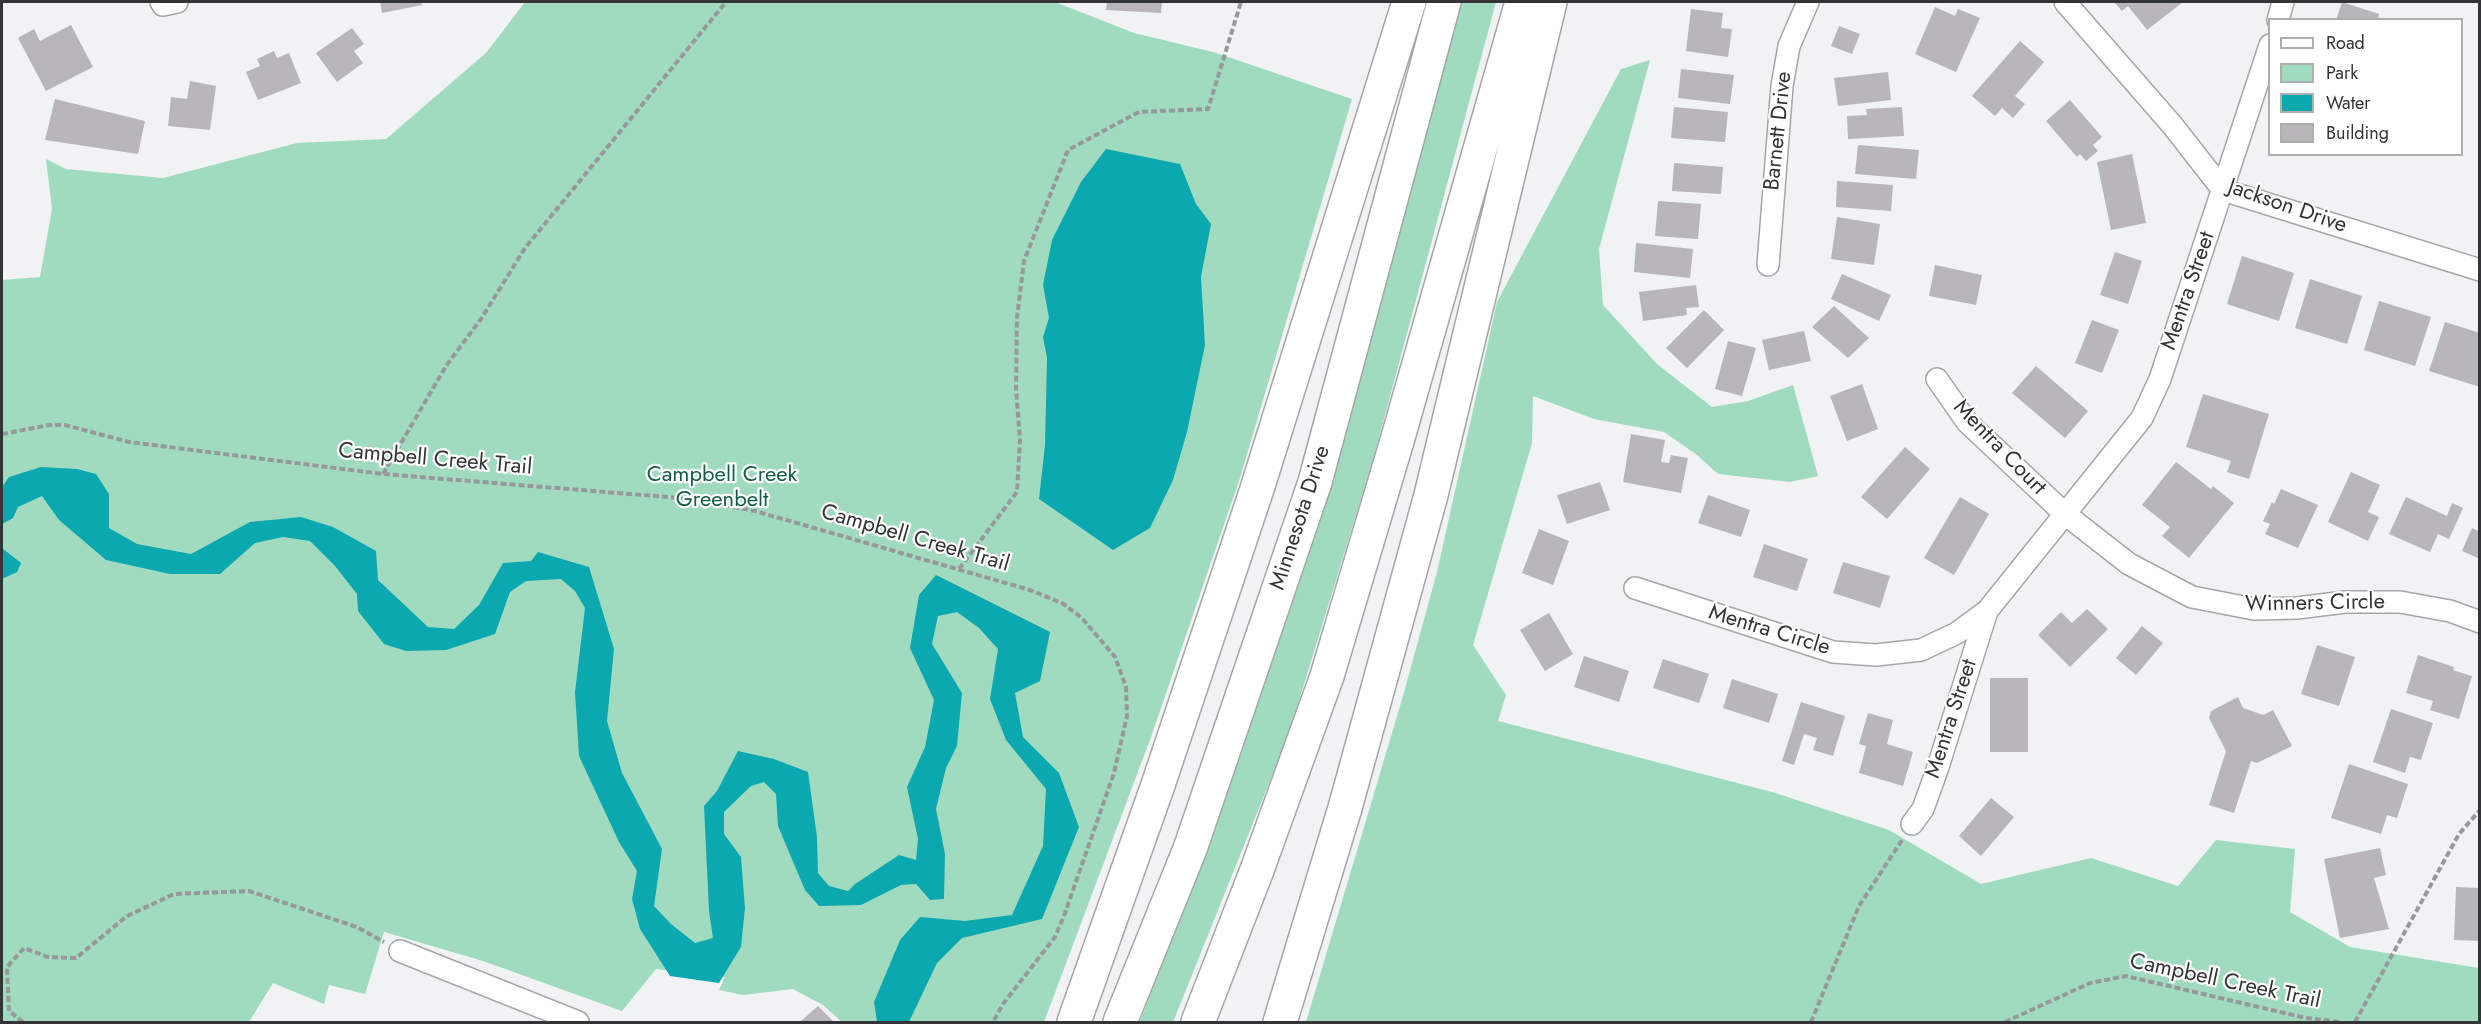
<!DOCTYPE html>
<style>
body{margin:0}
#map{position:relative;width:2481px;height:1024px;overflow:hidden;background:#f0f2f4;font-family:Jost,sans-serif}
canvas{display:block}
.frame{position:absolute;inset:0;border:3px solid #333435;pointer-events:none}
.legend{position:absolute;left:2268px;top:18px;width:195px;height:138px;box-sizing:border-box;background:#fff;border:2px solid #adaeae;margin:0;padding:8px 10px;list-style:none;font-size:18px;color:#333435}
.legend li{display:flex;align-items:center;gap:12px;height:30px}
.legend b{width:30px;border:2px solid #adaeae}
</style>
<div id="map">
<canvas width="2481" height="1024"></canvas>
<div class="frame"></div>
<ul class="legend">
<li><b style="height:8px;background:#fff"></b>Road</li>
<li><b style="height:16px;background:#a0dbbf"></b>Park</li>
<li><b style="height:16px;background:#0ca8b0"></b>Water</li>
<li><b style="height:16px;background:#b8b6b9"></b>Building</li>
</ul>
</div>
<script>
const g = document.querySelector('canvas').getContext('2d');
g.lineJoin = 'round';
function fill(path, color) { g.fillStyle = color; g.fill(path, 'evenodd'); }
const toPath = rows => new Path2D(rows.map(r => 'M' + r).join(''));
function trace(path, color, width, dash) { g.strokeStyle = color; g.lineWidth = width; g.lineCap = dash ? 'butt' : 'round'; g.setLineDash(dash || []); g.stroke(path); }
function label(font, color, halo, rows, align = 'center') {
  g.font = font + ' Jost,sans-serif'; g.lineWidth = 4.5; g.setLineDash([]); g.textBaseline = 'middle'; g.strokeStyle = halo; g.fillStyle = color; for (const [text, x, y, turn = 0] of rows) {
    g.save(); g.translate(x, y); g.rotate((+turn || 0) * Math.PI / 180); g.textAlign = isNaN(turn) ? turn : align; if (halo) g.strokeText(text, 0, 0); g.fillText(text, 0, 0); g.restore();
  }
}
fill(toPath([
 [525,2,1055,2,1134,33,1213,52,1352,99,1240,478,1151,737,1044,1022,842,1022,823,1005,793,989,743,995,719,990,725,977,656,969,622,1011,483,961,384,932,365,994,329,985,324,1004,273,983,249,1022,2,1022,2,280,40,277,52,209,46,159,66,169,163,178,297,143,386,139,486,53],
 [1459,2,1496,2,1373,460,1288,736,1173,1022,1140,1022,1235,771,1321,519],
 [1650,60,1599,249,1603,305,1657,364,1712,407,1748,401,1793,385,1818,476,1790,482,1718,474,1697,455,1664,432,1594,419,1533,396,1532,443,1473,645,1506,695,1498,721,1772,792,1889,830,1981,884,2091,858,2178,886,2216,840,2295,849,2290,912,2350,947,2479,968,2479,1022,1306,1022,1403,696,1437,572,1497,302,1621,69]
]), '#a0dbbf');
fill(toPath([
 [1106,149,1180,164,1196,204,1211,224,1201,277,1205,345,1187,432,1173,480,1150,528,1113,550,1039,499,1045,445,1047,358,1043,337,1049,318,1043,285,1052,240,1081,182],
 [41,467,77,469,96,474,109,494,109,528,137,544,191,554,250,522,301,517,333,527,376,551,378,580,428,627,454,629,479,605,503,563,531,561,538,552,589,567,614,649,607,721,622,773,662,849,654,906,671,924,695,943,713,938,709,911,704,806,717,791,738,751,774,759,808,772,817,837,818,873,829,886,848,891,855,884,899,855,916,860,918,839,907,787,925,747,934,700,910,648,919,595,936,575,1050,632,1040,681,1015,693,1023,737,1059,773,1079,827,1042,919,962,938,937,963,909,1022,877,1022,874,1002,900,940,920,917,965,921,1012,915,1043,846,1046,789,1006,740,990,699,998,649,979,628,957,612,938,616,932,644,962,693,957,746,946,768,936,809,945,854,944,899,930,900,916,884,901,885,861,905,819,906,805,890,778,826,776,794,764,782,751,786,724,812,724,834,741,857,745,908,741,947,719,983,670,976,640,929,632,899,637,871,619,842,579,756,575,692,585,608,575,591,561,579,526,581,510,592,495,634,446,650,406,651,384,644,358,611,357,594,335,566,310,541,283,537,255,543,220,574,170,574,106,560,59,520,42,496,18,507,13,518,2,524,2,487,9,477],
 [2,542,2,548,21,563,17,572,2,579]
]), '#0ca8b0');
fill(toPath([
 [380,2,421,2,422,5,382,13],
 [1107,2,1162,2,1161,13,1106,10],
 [2114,2,2183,2,2147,30,2128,6,2122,11],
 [2342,2,2379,14,2378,20,2336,20],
 [1935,7,1955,16,1958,9,1980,18,1956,72,1915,54],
 [1691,9,1723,13,1721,28,1732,29,1728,57,1686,51],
 [71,25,93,67,46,91,18,38,34,29,40,41],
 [1839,26,1860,34,1852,54,1831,46],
 [352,28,364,44,354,51,363,63,337,82,316,53],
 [2020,41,2044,62,2015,96,2025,104,2013,118,2002,108,1995,116,1972,96],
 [274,51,277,58,289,53,301,83,258,100,246,72,260,66,257,59],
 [1681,69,1734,75,1730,104,1678,98],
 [1888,72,1891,100,1838,106,1834,78],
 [190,81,216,86,210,130,168,126,171,97,187,99],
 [55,99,145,121,138,154,45,140],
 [2070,100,2102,137,2093,145,2098,151,2086,161,2080,154,2077,157,2046,121],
 [1674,107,1728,112,1725,142,1671,138],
 [1902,107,1904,136,1848,139,1847,116,1867,115,1866,109],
 [1858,145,1919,150,1916,179,1855,174],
 [2132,154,2146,223,2111,230,2097,162],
 [1674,163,1723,167,1721,194,1672,191],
 [1837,181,1893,185,1891,211,1836,207],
 [1658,201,1701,204,1698,239,1655,236],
 [1837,217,1880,224,1874,265,1831,259],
 [1636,243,1693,249,1690,278,1634,272],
 [2115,252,2142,261,2128,304,2100,295],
 [2242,256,2294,273,2279,321,2227,304],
 [1935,265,1982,275,1976,305,1929,296],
 [1842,274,1891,295,1879,321,1831,299],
 [2310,279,2362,296,2347,344,2295,328],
 [1696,285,1699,307,1686,308,1687,315,1643,321,1639,292],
 [2379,301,2431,317,2415,366,2364,350],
 [1834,306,1869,338,1848,358,1812,327],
 [1704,310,1724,330,1687,368,1666,348],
 [2092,320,2119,330,2102,373,2075,363],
 [2445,322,2480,333,2480,387,2429,371],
 [1804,331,1811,361,1769,370,1762,340],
 [1728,341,1756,348,1742,396,1715,389],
 [2036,366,2088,411,2065,438,2012,393],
 [1862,384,1878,429,1847,441,1830,396],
 [2203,394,2269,414,2249,479,2227,472,2231,461,2186,447],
 [1631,434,1665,440,1661,462,1669,463,1671,455,1688,458,1681,493,1623,482],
 [1905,447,1930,469,1887,519,1861,497],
 [2176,462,2211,489,2213,486,2234,503,2189,558,2162,536,2170,527,2142,505],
 [2351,472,2380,485,2368,512,2379,517,2368,541,2328,522],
 [1600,482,1610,510,1567,524,1557,495],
 [2281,489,2318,505,2298,548,2265,534,2270,524,2263,521,2272,502,2274,504],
 [1708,495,1750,510,1741,537,1698,523],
 [1960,497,1989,514,1954,575,1924,558],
 [2406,497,2447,516,2452,503,2463,508,2449,539,2438,534,2430,552,2389,534],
 [2472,528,2480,532,2480,559,2462,551],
 [1539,529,1569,541,1553,585,1522,573],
 [1764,544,1808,559,1797,591,1753,577],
 [1843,562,1890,576,1880,608,1833,593],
 [2087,609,2108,629,2070,667,2038,635,2061,612,2072,623],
 [1549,613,1573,654,1545,671,1520,630],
 [2142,626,2163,643,2136,675,2116,658],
 [2317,645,2355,657,2339,706,2301,694],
 [2418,655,2454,667,2453,670,2472,676,2459,719,2430,710,2433,701,2406,693],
 [1584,656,1629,671,1619,702,1574,687],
 [1663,659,1709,674,1699,703,1653,688],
 [1990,678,2028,678,2028,752,1990,752],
 [1732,679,1778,694,1769,723,1723,708],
 [2238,697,2243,708,2263,715,2273,710,2292,746,2257,763,2251,761,2234,813,2209,805,2226,751,2209,718,2211,711],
 [1801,702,1845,716,1833,756,1813,750,1817,738,1804,734,1794,765,1782,761],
 [2391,709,2433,723,2421,760,2410,757,2405,773,2373,762],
 [1868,713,1893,720,1887,744,1913,752,1903,786,1859,773,1866,746,1859,744],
 [2349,764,2408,784,2397,818,2387,815,2381,834,2331,818],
 [1991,798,2014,817,1981,856,1959,836],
 [2380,848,2386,875,2374,878,2389,929,2340,938,2324,859],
 [2456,887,2480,888,2480,941,2454,940],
 [818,1006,834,1022,800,1022]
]), '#b8b6b9');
const street = toPath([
 [161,2,163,5,177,2],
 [2065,2,2173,126,2223,190,2480,270],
 [2278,20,2283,2],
 [1768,265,1782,86,1789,46,1808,2],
 [1937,379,1967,422,2065,514,2129,564,2192,597,2254,609,2297,608,2345,602,2400,602,2450,611,2480,622],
 [1635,588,1833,652,1876,655,1921,650,1957,633,1987,611,2142,418,2160,379,2270,45],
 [1912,824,1923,809,1937,770,1987,611],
 [400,951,578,1022]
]);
const highway = toPath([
 [1074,1022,1158,785,1257,489,1409,2],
 [1120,1022,1190,849,1315,482,1444,2],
 [1198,1022,1257,870,1327,676,1397,441,1522,2],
 [1280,1022,1345,808,1431,495,1550,2]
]);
trace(street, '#a4a6a8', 24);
trace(highway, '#a4a6a8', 36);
trace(toPath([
 [2,434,49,425,65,425,129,442,383,474,692,499,755,511,1030,590,1062,603,1082,618,1115,657,1126,687,1127,716,1114,773,1065,913,1055,937,1003,1004,993,1022],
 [383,474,446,366,481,319,525,248,726,2],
 [959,569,1017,492,1020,440,1016,388,1017,317,1024,261,1068,150,1139,112,1208,109,1241,2],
 [23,1022,9,1011,7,967,24,948,48,957,76,958,127,916,174,894,249,891,357,927,384,942],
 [1811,1022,1859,906,1902,840],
 [2005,1022,2090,983,2126,976,2306,1018,2340,1022],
 [2355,1022,2459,834,2480,810]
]), '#97989a', 4, [6, 3]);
trace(street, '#fff', 21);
trace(highway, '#fff', 33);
label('22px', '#333435', '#fff', [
 ["Barnett Drive",1779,131,-84],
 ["Jackson Drive",2287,207,19],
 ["Mentra Street",2189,291,-71],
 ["Mentra Court",1999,448,46],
 ["Campbell Creek Trail",435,460,5],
 ["Minnesota Drive",1301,518,-72],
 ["Campbell Creek Trail",915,539,16],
 ["Winners Circle",2315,604,-1],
 ["Mentra Circle",1769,631,17],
 ["Mentra Street",1952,719,-72],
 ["Campbell Creek Trail",2225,982,12]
]);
label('22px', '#125f44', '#fff', [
 ["Campbell Creek",722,476],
 ["Greenbelt",722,501]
]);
</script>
